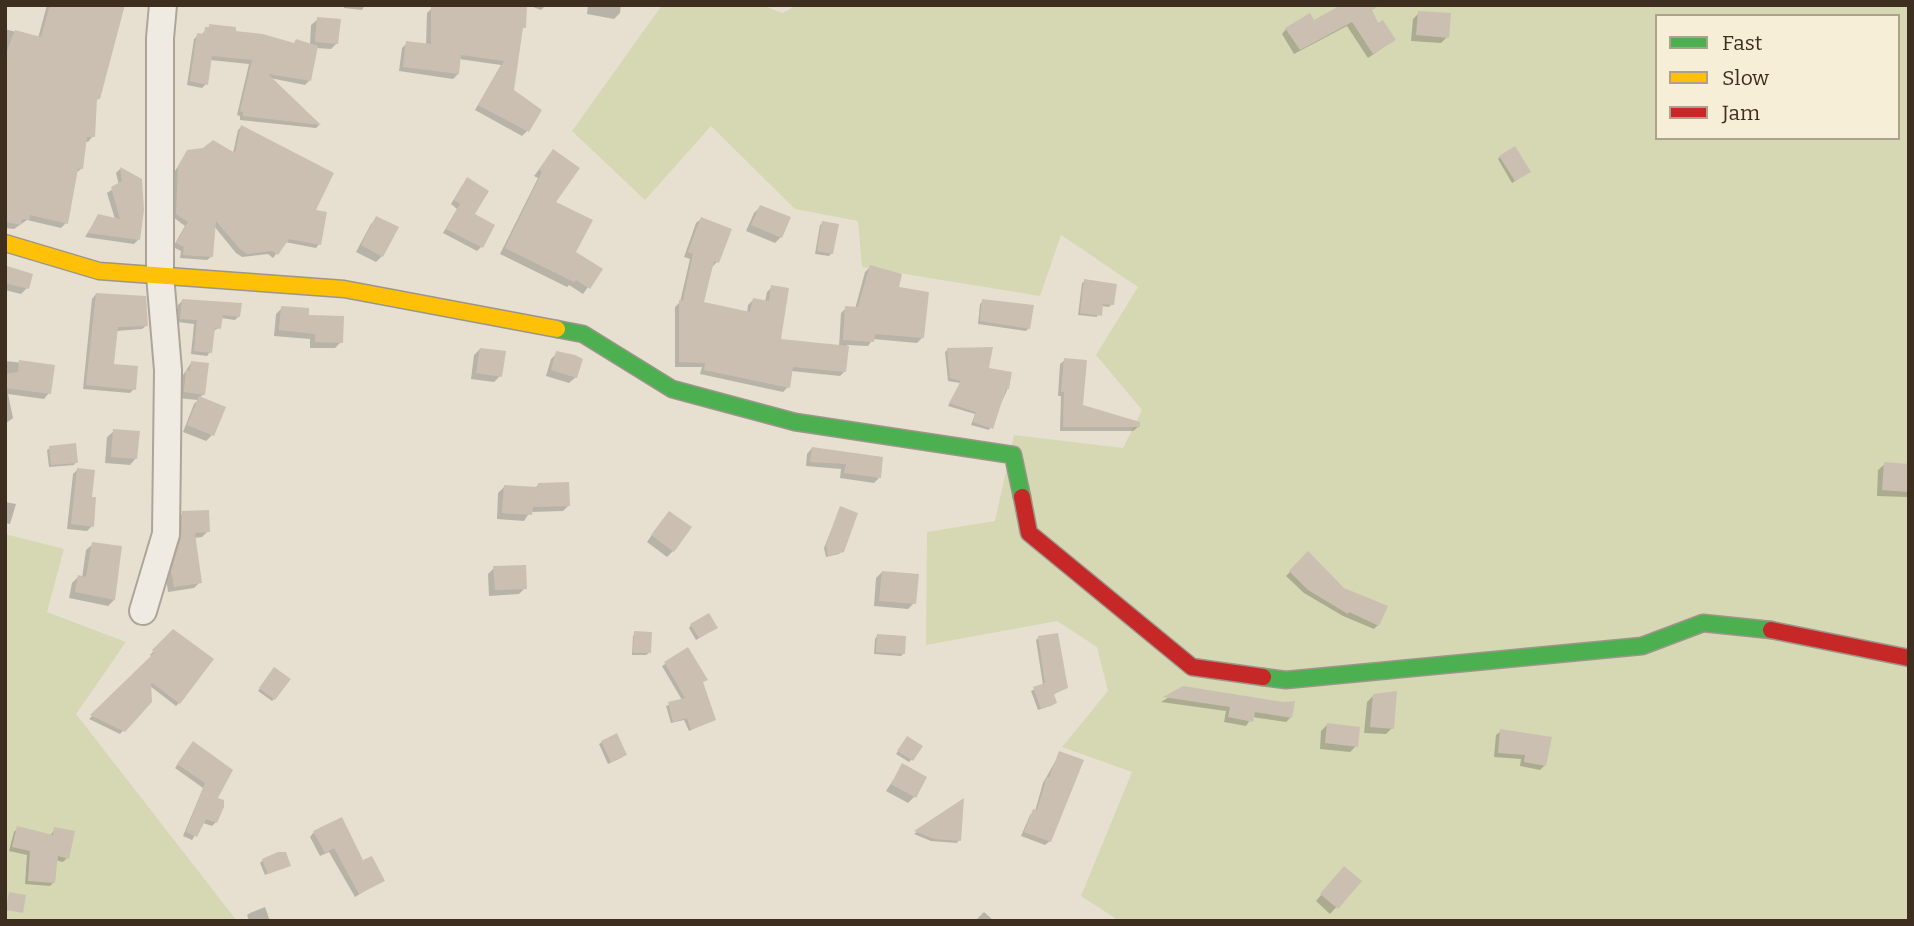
<!DOCTYPE html>
<style>
body{margin:0}
#map{position:relative;width:1914px;height:926px;overflow:hidden;background:#e7e0d1;font-family:Bitter,serif}
canvas{display:block}
.frame{position:absolute;inset:0;border:7px solid #3d2e20;pointer-events:none}
.legend{position:absolute;left:1655px;top:14px;width:245px;height:126px;box-sizing:border-box;background:#f7eed8;border:2px solid #ada18e;margin:0;padding:9px 12px;list-style:none;font-size:21px;color:#3d2e20}
.legend li{display:flex;align-items:center;gap:14px;height:35px}
.legend b{width:35px;border:2px solid #ada18e}
</style>
<div id="map">
<canvas width="1914" height="926"></canvas>
<div class="frame"></div>
<ul class="legend">
<li><b style="height:9px;background:#4caf50"></b>Fast</li>
<li><b style="height:9px;background:#ffc107"></b>Slow</li>
<li><b style="height:9px;background:#c62828"></b>Jam</li>
</ul>
</div>
<script>
const g = document.querySelector('canvas').getContext('2d');
g.lineJoin = 'round';
function fill(path, color) { g.fillStyle = color; g.fill(path, 'evenodd'); }
const toPath = rows => new Path2D(rows.map(r => 'M' + r).join(''));
function trace(path, color, width, dash) { g.strokeStyle = color; g.lineWidth = width; g.lineCap = dash ? 'butt' : 'round'; g.setLineDash(dash || []); g.stroke(path); }
fill(toPath([
 [662,5,761,5,783,13,797,5,1909,5,1909,921,1114,921,1115,918,1081,896,1132,772,1062,747,1108,691,1097,647,1057,621,926,645,927,532,995,521,1014,435,1123,448,1142,410,1096,355,1138,287,1061,235,1040,296,862,267,858,221,795,209,711,126,645,200,572,131],
 [1657,16,1898,16,1898,138,1657,138],
 [5,534,64,549,47,612,126,642,76,714,237,921,5,921]
]), '#d6d7b3');
fill(toPath([
 [47,5,123,6,98,99,95,102,93,136,88,142,85,141,81,169,75,174,66,223,61,228,27,220,14,229,5,228,5,29,38,38],
 [344,5,365,5,362,10,344,8],
 [528,5,546,5,541,10],
 [588,5,621,5,620,13,614,19,587,14],
 [1346,5,1378,25,1394,40,1368,58,1347,26,1294,54,1282,34,1286,29,1314,22],
 [432,8,524,27,520,31,512,91,527,131,522,136,475,110,501,65,459,59,458,74,453,79,399,71,402,48,407,43,426,45,427,13],
 [1419,13,1447,37,1441,43,1411,41,1413,19],
 [318,19,337,43,331,49,316,48,309,81,305,85,270,78,319,125,316,128,240,120,240,116,237,115,249,64,210,60,206,84,202,88,187,85,194,39,198,35,201,35,210,26,293,45,310,45,311,25],
 [241,127,313,212,319,244,316,248,285,242,273,258,268,254,242,257,236,253,214,226,211,257,207,260,180,258,181,251,173,247,185,226,173,217,175,171,188,151,233,153,238,130],
 [553,151,553,202,574,253,600,270,583,294,569,285,567,287,500,254,538,178,534,176],
 [1500,157,1526,174,1512,183,1498,159],
 [120,169,140,180,138,240,134,244,85,237,98,216,115,219,107,193,119,185,116,173],
 [463,184,481,247,477,251,443,233,457,209,451,204],
 [760,207,781,237,775,243,746,231,754,213],
 [377,218,382,256,376,262,356,252,371,224],
 [701,219,730,230,717,262,712,267,702,304,747,313,748,305,753,300,765,302,767,292,772,287,779,340,839,347,841,313,846,308,855,309,865,272,870,267,896,288,922,338,917,343,873,339,868,346,847,345,845,371,840,376,791,371,788,387,783,392,700,374,702,367,675,367,675,307,680,302,690,259,684,257,696,223],
 [823,223,832,253,829,256,815,254,820,225],
 [7,268,27,288,21,294,5,290],
 [1085,281,1112,304,1109,307,1101,306,1097,317,1078,315,1082,283],
 [96,294,147,325,142,329,116,331,112,366,134,389,130,393,83,389,92,299],
 [182,301,239,316,235,320,221,318,219,328,213,331,210,352,207,356,191,354,194,324,177,322,178,305],
 [983,301,1029,328,1026,331,978,324,980,304],
 [282,308,307,317,341,342,335,348,310,348,310,339,274,336,276,314],
 [480,349,500,376,494,382,471,379,474,355],
 [948,349,987,370,1008,388,989,430,971,425,975,414,948,406,960,383,948,381,945,352],
 [557,353,576,377,569,383,546,376,551,359],
 [1065,360,1081,407,1138,427,1133,431,1060,431,1061,396,1058,396,1060,364],
 [5,361,53,366,49,393,44,399,8,394,13,418,5,424],
 [191,363,204,394,199,398,212,435,206,441,183,432,194,404,198,400,178,398,181,378],
 [114,431,136,458,130,465,105,463,107,437],
 [50,448,76,462,74,465,49,467,47,450],
 [812,448,879,478,874,483,840,478,841,469,806,466,807,454],
 [1885,464,1909,465,1907,497,1877,496,1878,470],
 [78,469,90,498,92,526,87,531,67,529,73,474],
 [538,485,569,505,563,511,530,512,524,521,497,519,498,493,504,487,534,489],
 [5,502,16,504,10,524,5,523],
 [840,508,842,551,839,554,826,557,824,548],
 [183,513,208,531,202,537,194,538,200,582,194,588,168,592,166,578,177,519],
 [663,519,673,551,667,557,647,542],
 [93,544,114,600,108,606,69,598,72,583,78,577,82,578,86,550],
 [1308,554,1378,625,1374,629,1343,616,1304,593,1286,576],
 [494,568,525,588,519,594,489,596,488,574],
 [882,572,914,603,908,609,874,606,876,578],
 [691,625,713,630,696,640,689,628],
 [173,631,179,703,176,706,150,686,150,701,120,734,89,719,152,657,150,655],
 [635,633,649,653,646,655,632,655,633,636],
 [877,636,904,653,901,656,874,654,875,639],
 [1038,638,1066,687,1053,695,1055,702,1053,705,1038,710,1031,691,1043,685,1036,640],
 [688,650,714,719,689,731,684,720,671,723,666,706,682,700,662,666],
 [272,672,274,699,272,701,258,691],
 [1184,688,1291,717,1286,722,1252,717,1246,726,1224,722,1226,711,1161,702],
 [1374,695,1392,728,1386,734,1364,733,1367,702],
 [1327,725,1356,746,1350,752,1320,749,1321,731],
 [1501,731,1545,765,1540,770,1520,766,1521,759,1494,757,1496,735],
 [905,741,912,759,909,762,896,754],
 [602,742,623,757,608,764,599,744],
 [190,747,216,798,216,822,212,826,203,823,192,840,183,836,203,788,175,768],
 [1060,753,1050,841,1045,845,1021,836,1030,815,1035,811,1043,783],
 [903,765,914,797,908,803,886,791],
 [962,801,959,840,957,843,931,841,914,834],
 [18,828,50,836,55,829,67,858,63,862,55,860,54,882,50,886,25,884,27,855,9,851,14,832],
 [314,832,383,880,355,897,329,852,320,856,310,837],
 [263,860,289,865,265,875,260,863],
 [1339,874,1360,881,1330,914,1316,901],
 [265,907,270,921,249,921,247,915,250,913],
 [984,912,994,921,975,921]
]), '#0003');
fill(toPath([
 [50,5,125,5,100,99,97,99,95,137,87,137,83,169,78,169,68,224,30,215,29,220,22,219,21,225,5,222,5,56,15,30,41,37],
 [431,5,527,5,526,28,523,28,514,90,542,110,529,132,478,105,504,61,461,55,459,74,403,67,406,41,431,44],
 [1341,5,1381,5,1372,10,1378,23,1383,20,1396,40,1373,54,1352,22,1300,50,1285,28,1310,13,1314,20],
 [1418,11,1451,13,1449,38,1416,35],
 [317,17,341,19,338,44,315,42],
 [209,24,236,27,236,31,263,34,294,43,296,39,318,46,311,81,268,74,321,125,243,116,243,112,240,111,252,60,212,56,208,85,190,81,197,33,204,34,205,27,209,27],
 [241,125,334,173,316,210,327,212,321,245,289,239,278,255,272,251,247,254,240,249,216,221,213,257,183,255,184,247,176,243,188,222,176,214,178,166,187,150,203,148,213,140,235,153],
 [1515,146,1531,172,1515,181,1499,156],
 [553,149,580,168,556,202,593,220,576,252,603,269,590,289,576,280,574,282,505,248,542,172,539,169],
 [120,167,142,179,144,210,140,240,88,233,98,214,120,219,111,187,122,181],
 [467,177,489,191,475,214,495,225,483,248,446,229,460,204,454,200],
 [760,205,791,217,782,238,751,225],
 [376,216,399,227,383,257,361,245],
 [701,217,732,229,719,263,714,261,704,302,750,312,753,298,769,301,771,285,789,288,781,339,849,346,846,372,793,367,790,388,704,370,705,363,679,362,679,300,683,301,693,254,688,252],
 [822,221,839,224,833,254,817,251],
 [870,265,902,274,899,287,929,292,924,338,875,334,874,342,843,340,845,306,858,307],
 [7,266,33,274,29,289,5,283],
 [1084,279,1117,284,1114,305,1103,304,1102,316,1080,313],
 [96,293,146,296,148,326,118,327,114,364,138,366,136,390,86,385],
 [182,299,242,303,240,317,223,315,221,329,215,328,212,353,194,351,197,320,180,319],
 [982,299,1034,305,1030,329,980,321],
 [281,306,309,308,309,315,344,316,343,343,315,342,315,334,279,330],
 [993,347,989,368,1012,372,1009,389,1006,389,993,429,973,422,976,412,949,403,961,381,950,378,947,348],
 [480,348,506,351,502,377,476,373],
 [556,351,575,355,583,359,577,378,551,370],
 [1064,358,1087,360,1083,405,1140,422,1140,427,1063,427,1064,392,1061,392],
 [19,360,55,365,51,394,5,388,5,374,18,372],
 [191,361,209,363,205,395,184,392,186,370,190,371],
 [199,396,226,407,214,436,187,425],
 [113,429,140,431,137,459,111,457],
 [76,443,78,463,51,465,49,446],
 [812,447,883,457,881,478,844,473,846,464,810,462],
 [1884,462,1909,464,1909,492,1882,490],
 [77,468,95,470,92,497,96,497,94,527,71,524],
 [569,482,570,506,533,507,532,515,502,513,504,485,538,487,538,483],
 [840,506,858,513,844,552,828,556,826,544],
 [209,510,210,532,195,533,202,583,174,587,171,571,181,538,182,511],
 [669,511,692,527,674,552,651,535],
 [92,542,122,546,115,600,75,592,78,575,86,577],
 [1308,551,1344,588,1388,606,1379,626,1349,612,1348,614,1308,590,1289,571],
 [526,565,527,589,495,590,493,566],
 [882,571,919,574,916,604,879,601],
 [709,613,718,628,699,638,690,624],
 [173,629,214,659,180,704,151,682,152,702,125,732,90,715,154,653,152,650],
 [634,631,652,632,651,653,633,653],
 [1058,633,1068,688,1054,694,1057,703,1041,709,1033,687,1045,683,1038,636],
 [877,634,906,636,905,654,876,652],
 [688,647,708,680,703,682,716,720,691,730,687,718,673,722,668,702,685,698,664,662],
 [274,667,291,679,275,700,259,688],
 [1183,686,1283,702,1295,701,1292,718,1255,712,1253,722,1228,717,1230,707,1163,697],
 [1397,691,1394,729,1370,727,1373,694],
 [1327,723,1360,727,1358,747,1325,743],
 [1500,729,1552,737,1546,766,1524,762,1525,755,1498,753],
 [617,733,627,755,611,762,601,741],
 [907,736,923,746,913,761,897,751],
 [193,741,233,770,218,798,224,800,224,807,217,823,206,819,197,837,186,832,205,783,177,764],
 [1059,751,1084,760,1051,842,1024,832,1033,809,1037,810,1047,777,1049,778],
 [902,763,927,777,916,798,891,784],
 [964,798,961,841,934,839,914,831],
 [342,817,363,860,372,856,385,881,359,894,334,848,325,853,313,831],
 [17,826,53,835,54,827,75,831,69,859,58,856,55,883,28,881,30,851,12,847],
 [278,852,286,852,291,866,268,874,262,859],
 [1344,866,1362,881,1338,909,1320,894],
 [9,892,26,895,23,913,6,910]
]), '#cbbfb2');
const street = toPath([
 [143,611,166,534,168,370,160,275,160,38,163,5]
]);
const fast = toPath([
 [557,329,583,334,672,389,795,422,1013,455,1022,497],
 [1263,677,1286,680,1642,646,1703,623,1771,630]
]);
const slow = toPath([
 [5,243,99,271,344,289,557,329]
]);
const jam = toPath([
 [1022,497,1029,533,1192,667,1263,677],
 [1771,630,1909,658]
]);
trace(street, '#ada599', 30);
trace(fast, '#9c958a', 19);
trace(slow, '#9c958a', 19);
trace(jam, '#9c958a', 19);
trace(street, '#efebe3', 26);
trace(fast, '#4caf50', 16);
trace(slow, '#ffc107', 16);
trace(jam, '#c62828', 16);
</script>
